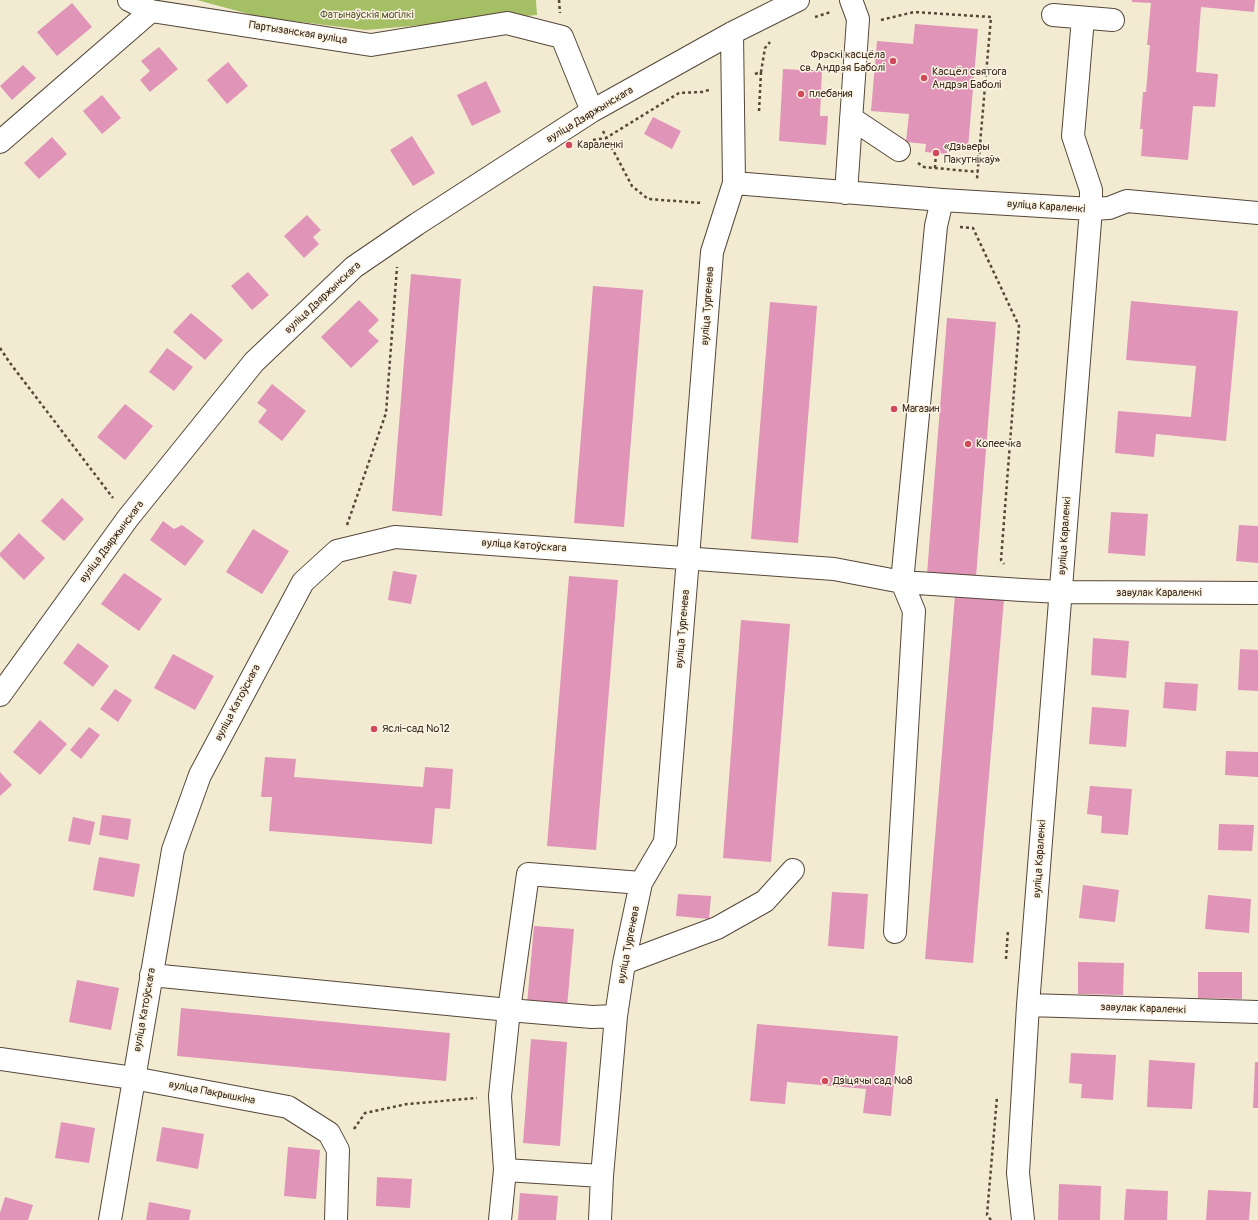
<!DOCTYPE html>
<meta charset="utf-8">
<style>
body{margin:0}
canvas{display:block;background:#f2ebd2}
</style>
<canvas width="1258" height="1220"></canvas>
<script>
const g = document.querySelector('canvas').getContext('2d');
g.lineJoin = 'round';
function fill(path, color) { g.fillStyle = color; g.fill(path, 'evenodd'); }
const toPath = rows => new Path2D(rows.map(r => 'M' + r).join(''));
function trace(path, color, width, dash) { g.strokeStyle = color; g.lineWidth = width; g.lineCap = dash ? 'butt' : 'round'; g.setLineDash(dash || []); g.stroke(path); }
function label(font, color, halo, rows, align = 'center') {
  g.font = font + ' Pangolin,sans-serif'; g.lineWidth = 3; g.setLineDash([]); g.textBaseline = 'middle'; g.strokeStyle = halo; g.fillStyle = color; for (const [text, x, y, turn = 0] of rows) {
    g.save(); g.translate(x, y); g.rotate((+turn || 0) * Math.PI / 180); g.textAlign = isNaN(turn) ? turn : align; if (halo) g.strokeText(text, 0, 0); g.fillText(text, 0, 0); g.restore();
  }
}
fill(toPath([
 [197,0,536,0,537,15,366,30,260,17]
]), '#a5bf64');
fill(toPath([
 [1132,0,1255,0,1254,12,1201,7,1196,72,1218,74,1215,107,1193,106,1188,160,1141,156,1143,129,1140,129,1143,92,1146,92,1150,45,1147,45,1151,3,1132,2],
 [72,3,92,27,57,56,37,32],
 [915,24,978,29,968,148,947,146,947,154,925,152,926,144,906,142,909,114,871,111,877,41,913,44],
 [159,47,178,69,150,92,140,80,150,71,141,61],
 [228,62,248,86,227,104,207,80],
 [23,65,36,78,12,100,0,86],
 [783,69,822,71,820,116,828,116,826,145,779,141],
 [486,81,501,112,472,126,457,95],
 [102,95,121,118,102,134,83,111],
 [653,117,681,131,672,149,644,134],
 [412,136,435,173,413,186,390,150],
 [52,137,67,154,39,179,24,163],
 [307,215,321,230,313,237,319,244,304,258,284,236],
 [248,272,269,295,252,310,231,286],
 [411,274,461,279,442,516,392,511],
 [593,286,643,290,624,527,574,523],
 [359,300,379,320,368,331,379,341,351,368,321,337],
 [1131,301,1238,311,1226,441,1156,434,1154,457,1115,453,1118,411,1191,417,1196,366,1126,360],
 [770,302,817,306,798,543,751,539],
 [191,313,223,340,205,360,173,332],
 [947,318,996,322,976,577,927,574],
 [167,348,193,367,174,391,149,372],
 [272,384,306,411,282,441,258,422,267,410,257,403],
 [125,404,153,426,125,460,97,437],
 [62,498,84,519,64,541,41,521],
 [1111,512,1148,514,1145,556,1108,553],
 [163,521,174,529,182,525,204,541,185,566,150,540],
 [1239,525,1258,526,1258,563,1236,561],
 [253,529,289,551,262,594,226,572],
 [19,533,45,558,24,580,0,556,0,553],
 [393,571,417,575,411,604,388,600],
 [124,573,162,599,139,631,101,604],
 [569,576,618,580,596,850,547,846],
 [955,595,1004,599,973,963,925,959],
 [741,620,790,624,771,862,723,858],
 [1093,638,1129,641,1126,678,1091,675],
 [78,643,109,666,93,687,63,663],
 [1240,649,1258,650,1258,691,1238,690],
 [173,654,214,676,195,710,154,688],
 [1165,682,1198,684,1196,711,1163,708],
 [115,689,132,700,118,722,100,709],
 [1092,707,1129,710,1126,747,1089,744],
 [40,720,67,744,40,775,13,752],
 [89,727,100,735,81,759,70,750],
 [1226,751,1258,752,1258,777,1225,775],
 [265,757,296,759,294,777,423,787,425,767,453,769,450,809,435,808,432,844,269,831,272,797,261,797],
 [0,772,12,785,0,796],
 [1090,786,1132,789,1128,835,1101,833,1102,816,1087,814],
 [102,815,131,819,128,840,99,835],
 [73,817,95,822,90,845,68,841],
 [1219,824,1254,825,1252,851,1218,850],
 [99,857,140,864,134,897,93,890],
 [1083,885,1119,890,1115,922,1079,918],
 [832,892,868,894,864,949,828,946],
 [678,894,711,896,709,919,676,916],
 [1208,895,1251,899,1249,933,1205,929],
 [534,926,574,929,567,1007,527,1004],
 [1078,962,1124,963,1123,995,1078,994],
 [1198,972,1242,972,1242,999,1198,998],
 [77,980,119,988,111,1030,69,1022],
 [181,1008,450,1033,446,1081,177,1056],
 [757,1024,898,1036,891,1116,863,1113,866,1089,787,1082,785,1104,750,1101],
 [531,1039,567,1042,560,1146,523,1143],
 [1071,1053,1116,1055,1113,1100,1081,1098,1082,1084,1069,1083],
 [1149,1060,1195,1063,1192,1109,1147,1107],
 [1255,1062,1258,1062,1258,1108,1253,1108],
 [61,1122,95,1128,89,1163,55,1158],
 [162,1127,204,1134,198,1169,156,1161],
 [288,1147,320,1150,316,1199,284,1196],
 [377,1177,412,1179,410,1208,376,1206],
 [1059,1184,1101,1186,1100,1220,1058,1220],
 [1126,1189,1168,1191,1167,1220,1124,1220],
 [1208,1190,1251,1192,1249,1220,1206,1220],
 [520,1193,558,1196,556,1220,518,1220],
 [5,1197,33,1205,28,1220,0,1220,0,1213],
 [149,1202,191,1210,189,1220,146,1220]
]), '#e094b7');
const minor = toPath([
 [129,0,151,11],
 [1053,15,1113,20],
 [1083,18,1073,136,1091,190,1091,209,1109,208,1127,201,1258,213],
 [851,118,899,150],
 [0,142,151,11,371,45,507,23,562,37,592,111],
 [734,183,942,200,1091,209,1028,1005,1018,1173,1023,1220],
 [846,193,858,19,851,0],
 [0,695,128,518,254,362,354,267,417,224,592,111,732,33,798,0],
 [895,932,914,611,902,582,936,226,942,200],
 [624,963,717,928,765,901,793,870],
 [151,975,509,1010,592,1017,616,1016],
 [1028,1005,1258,1012],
 [0,1059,133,1078,288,1107,329,1133,338,1150,336,1220],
 [505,1170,602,1176],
 [110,1220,173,850,200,775,303,582,337,551,395,537,834,569,902,582,1022,590,1061,592,1258,593],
 [500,1220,505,1170,500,1096,509,1010,528,874,641,883],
 [600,1220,602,1176,616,1016,624,963,641,883,665,842,688,558,712,252,734,183,732,33]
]);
trace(minor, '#564739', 24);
trace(toPath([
 [559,0,560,13],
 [815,17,831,12],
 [881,20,914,12,991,17,977,179],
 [755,74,761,72,765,48,770,42],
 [759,111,761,72],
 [603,131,632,186,648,199,702,203],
 [593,140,606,138,679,93,702,92,709,90],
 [918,163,924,167,978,172],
 [935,168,936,153],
 [960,227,973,228,1019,326,1001,560,1004,564],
 [0,348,10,363,113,498],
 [347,525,386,413,397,267],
 [1006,959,1008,930],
 [354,1129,365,1113,407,1104,477,1098],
 [991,1220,987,1215,997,1097]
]), '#564739', 2.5, [3, 3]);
trace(minor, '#fff', 22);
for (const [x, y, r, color] of [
 [893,61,4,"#d1495b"],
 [924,78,4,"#d1495b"],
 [801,94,4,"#d1495b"],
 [569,145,4,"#d1495b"],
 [936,153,4,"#d1495b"],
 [894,409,4,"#d1495b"],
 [968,444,4,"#d1495b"],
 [374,729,4,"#d1495b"],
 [825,1081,4,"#d1495b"]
]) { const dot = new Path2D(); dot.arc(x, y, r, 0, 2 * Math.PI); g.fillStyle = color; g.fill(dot); trace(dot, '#fcf5e5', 1.5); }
label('11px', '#5b5733', '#fcf5e5', [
 ["Фатынаўскія могілкі",367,15]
]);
label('11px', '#3b2a1e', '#fcf5e5', [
 ["Партызанская вуліца",298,33,9],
 ["вуліца Дзяржынскага",590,115,-31],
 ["вуліца Караленкі",1046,207,4],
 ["вуліца Дзяржынскага",323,298,-43],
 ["вуліца Тургенева",708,306,-86],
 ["вуліца Караленкі",1065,536,-86],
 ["вуліца Дзяржынскага",112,542,-53],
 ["вуліца Катоўскага",524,546,4],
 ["завулак Караленкі",1159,593],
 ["вуліца Тургенева",683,629,-85],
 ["вуліца Катоўскага",238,703,-62],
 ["вуліца Караленкі",1040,859,-86],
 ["вуліца Тургенева",629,945,-79],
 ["завулак Караленкі",1143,1009,2],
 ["вуліца Катоўскага",145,1010,-80],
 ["вуліца Пакрышкіна",212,1093,11]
]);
label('11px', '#3b2a1e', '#fcf5e5', [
 ["Фрэскі касцёла",885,55,"right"],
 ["св. Андрэя Баболі",885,68,"right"],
 ["Касцёл святога",932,72],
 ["Андрэя Баболі",932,85],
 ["плебания",809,94],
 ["Караленкі",577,145],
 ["«Дзьверы",944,147],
 ["Пакутнікаў»",944,160],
 ["Магазин",902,409],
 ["Копеечка",976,444],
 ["Яслі-сад №12",382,729],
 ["Дзіцячы сад №8",833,1081]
], 'left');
</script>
